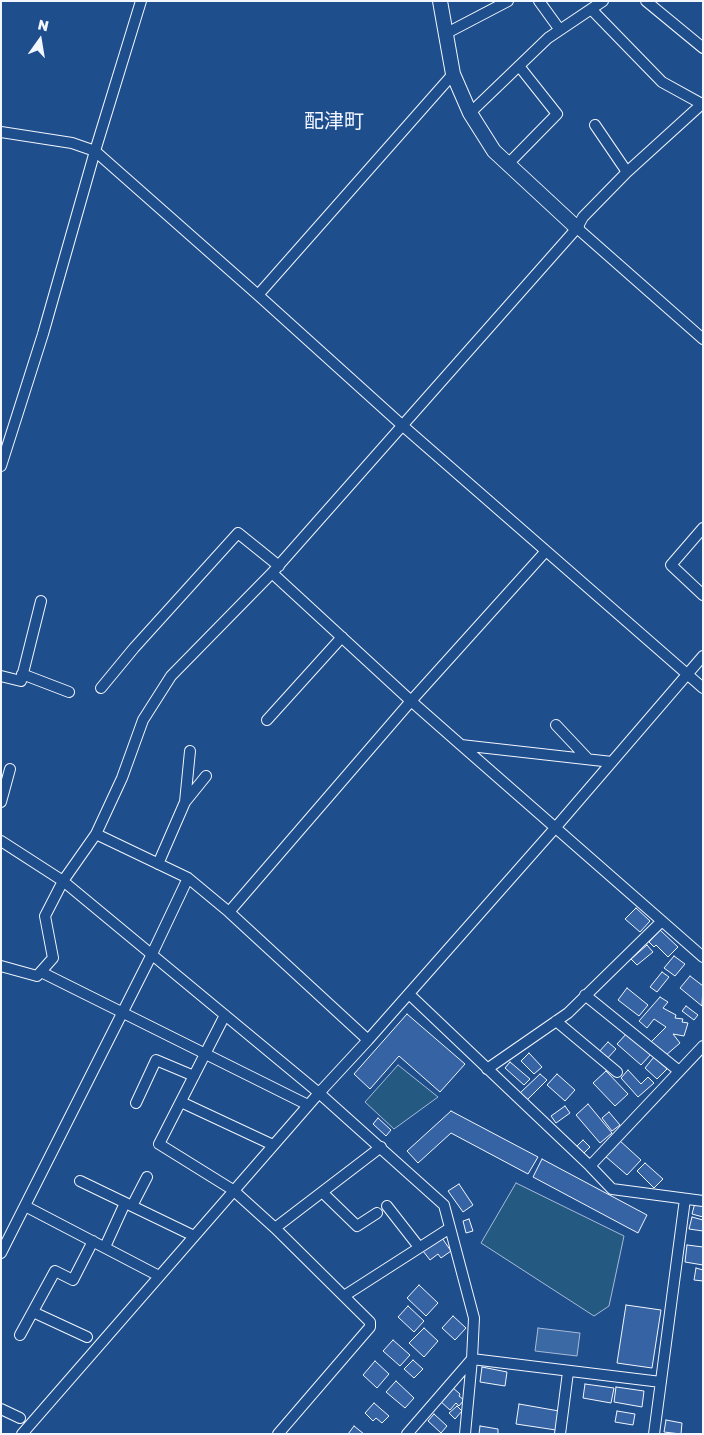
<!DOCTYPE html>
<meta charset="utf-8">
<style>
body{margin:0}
#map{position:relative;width:704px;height:1435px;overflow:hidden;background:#1f4e8c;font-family:"Golos Text",sans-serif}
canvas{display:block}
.frame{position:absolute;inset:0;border:2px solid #f2f6ff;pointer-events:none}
.north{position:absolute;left:15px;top:15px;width:50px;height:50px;-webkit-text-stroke:4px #1f4e8c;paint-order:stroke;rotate:13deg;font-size:14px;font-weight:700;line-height:20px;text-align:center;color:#f2f6ff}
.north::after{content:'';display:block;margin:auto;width:18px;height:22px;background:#f2f6ff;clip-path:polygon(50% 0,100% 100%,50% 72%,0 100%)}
</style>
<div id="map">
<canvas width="704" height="1435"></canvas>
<div class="frame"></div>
<div class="north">N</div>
</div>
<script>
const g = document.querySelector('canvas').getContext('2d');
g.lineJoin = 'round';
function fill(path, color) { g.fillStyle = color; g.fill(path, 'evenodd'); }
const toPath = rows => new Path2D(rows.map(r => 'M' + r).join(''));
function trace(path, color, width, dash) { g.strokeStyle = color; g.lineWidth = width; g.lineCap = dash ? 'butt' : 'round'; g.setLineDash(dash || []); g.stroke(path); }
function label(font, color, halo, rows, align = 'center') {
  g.font = font + ' "Golos Text","Noto Sans JP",sans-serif'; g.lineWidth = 4; g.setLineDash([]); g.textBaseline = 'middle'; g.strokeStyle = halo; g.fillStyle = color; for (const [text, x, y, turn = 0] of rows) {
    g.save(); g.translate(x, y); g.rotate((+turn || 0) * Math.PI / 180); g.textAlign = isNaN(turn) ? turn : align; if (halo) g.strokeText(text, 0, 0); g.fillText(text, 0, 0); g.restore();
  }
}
const green = toPath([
 [398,1065,438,1097,394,1129,365,1102,398,1065],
 [516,1183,624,1236,609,1306,594,1316,481,1243,516,1183]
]);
fill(green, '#245a82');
trace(green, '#a8bbd7', 1);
const water = toPath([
 [538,1328,580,1333,577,1356,535,1351,538,1328]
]);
fill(water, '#3b69a3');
trace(water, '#a8bbd7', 1);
const building = toPath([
 [636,908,650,921,640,932,625,919,636,908],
 [660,930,678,947,668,957,656,945,654,947,649,942,660,930],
 [647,945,653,952,637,965,631,959,647,945],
 [674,956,685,964,675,976,664,968,674,956],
 [662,972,669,977,657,992,650,987,662,972],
 [690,976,703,986,702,1006,680,988,690,976],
 [627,988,648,1005,639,1016,618,1000,627,988],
 [660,997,668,1002,663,1008,676,1015,675,1018,683,1019,682,1022,688,1023,684,1036,673,1034,680,1043,665,1056,650,1043,666,1027,654,1019,647,1028,639,1021,660,997],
 [686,1006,698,1015,694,1020,682,1011,686,1006],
 [407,1014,465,1064,440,1092,399,1056,370,1089,354,1074,407,1014],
 [628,1032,652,1053,641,1065,617,1044,628,1032],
 [608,1042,616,1049,605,1061,597,1054,608,1042],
 [529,1053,542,1067,534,1074,521,1061,529,1053],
 [654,1057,667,1069,657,1079,645,1068,654,1057],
 [510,1062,530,1079,524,1085,505,1068,510,1062],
 [628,1070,641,1084,648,1077,654,1083,638,1097,621,1078,628,1070],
 [606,1071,628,1094,615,1106,593,1083,606,1071],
 [540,1074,547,1080,527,1100,520,1093,540,1074],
 [557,1074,575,1090,565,1101,547,1085,557,1074],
 [588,1104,612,1133,600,1143,576,1115,588,1104],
 [565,1106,570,1113,556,1123,551,1116,565,1106],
 [451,1111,538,1157,528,1174,451,1133,418,1163,407,1151,451,1111],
 [609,1112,620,1125,612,1131,602,1118,609,1112],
 [378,1118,391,1130,386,1136,373,1124,378,1118],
 [583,1140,590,1147,584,1153,577,1146,583,1140],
 [619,1140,641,1160,627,1175,605,1156,619,1140],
 [542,1159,647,1215,638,1233,533,1177,542,1159],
 [645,1163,663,1179,654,1188,637,1171,645,1163],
 [459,1184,473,1205,463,1212,448,1191,459,1184],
 [695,1203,703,1205,703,1217,692,1214,695,1203],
 [692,1217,703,1220,703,1231,689,1229,692,1217],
 [469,1219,473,1231,466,1233,463,1221,469,1219],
 [442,1238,451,1251,441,1258,438,1254,430,1260,423,1251,442,1238],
 [687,1245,703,1247,703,1265,685,1262,687,1245],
 [696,1268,703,1270,703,1281,694,1280,696,1268],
 [419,1285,438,1303,426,1316,407,1298,419,1285],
 [626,1305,661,1310,652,1368,617,1363,626,1305],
 [408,1306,424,1321,414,1332,398,1317,408,1306],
 [453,1316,466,1328,455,1340,442,1328,453,1316],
 [424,1328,438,1341,424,1357,409,1343,424,1328],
 [393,1340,410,1355,400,1366,383,1351,393,1340],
 [413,1360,423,1369,414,1378,404,1369,413,1360],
 [375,1361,389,1374,377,1388,363,1375,375,1361],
 [482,1367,507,1372,505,1386,480,1382,482,1367],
 [396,1381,414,1398,405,1408,386,1392,396,1381],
 [585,1384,614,1388,611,1403,583,1398,585,1384],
 [452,1387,460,1394,459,1396,464,1400,459,1406,456,1403,450,1410,440,1401,452,1387],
 [616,1387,644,1391,642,1407,614,1402,616,1387],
 [374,1403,389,1416,382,1423,376,1418,373,1421,365,1413,374,1403],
 [519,1404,559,1411,556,1430,516,1424,519,1404],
 [457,1406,462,1411,455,1419,449,1413,457,1406],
 [617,1411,635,1414,633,1425,615,1422,617,1411],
 [434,1414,447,1426,441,1433,428,1421,434,1414],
 [666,1420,682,1423,681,1434,664,1432,666,1420],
 [354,1426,364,1434,348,1434,354,1426],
 [480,1426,498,1429,498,1434,479,1434,480,1426]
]);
fill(building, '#3563a3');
trace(building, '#f2f6ff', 1);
const street = toPath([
 [539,1,560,30],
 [646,1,703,48],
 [591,9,662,82,702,104],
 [445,34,508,1],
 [470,113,548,38,603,1],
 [595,125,627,172],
 [1,132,72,143,95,151,258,295,403,426,703,688],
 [508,164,557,114,519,66],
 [577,228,703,339],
 [258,295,453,74],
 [1,466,43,334,95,151,141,1],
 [703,528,671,565,703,595],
 [272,573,411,701,461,745,612,762],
 [22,674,69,692],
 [1,676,21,681,41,601],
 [101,688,134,648,238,533,279,566],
 [267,720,342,637],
 [556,725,588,759],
 [461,745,703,957],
 [1,802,10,769],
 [185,802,206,776],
 [96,834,188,878],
 [1,841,63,881,319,1093,444,1205,474,1318,472,1359,465,1434],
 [158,864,185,802,190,751],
 [229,912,411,701,546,551],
 [1,966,37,976,53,958,45,916,63,881,96,834,122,778,143,720,171,676,272,573,577,228,583,217,627,172,703,103],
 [41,972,308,1105],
 [409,994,590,1166,612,1189,703,1201],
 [585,995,679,1071],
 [225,1015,159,1144,233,1190,275,1228,370,1322,370,1327,278,1434],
 [556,1021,617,1072],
 [487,1069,568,1013,662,921],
 [181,1102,273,1145],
 [136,1103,156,1060,194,1076],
 [590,1166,703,1046],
 [80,1181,194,1236],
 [322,1192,357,1226,377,1213],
 [25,1206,159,1276],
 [132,1206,147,1177],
 [387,1206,419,1247],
 [275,1228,381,1147],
 [105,1247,125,1203],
 [1,1253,152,954,188,878,229,912,368,1040],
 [344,1296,450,1228],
 [33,1312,87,1337],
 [20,1335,55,1271,73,1280,93,1241],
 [1,1409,20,1418],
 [22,1434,319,1093,368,1040,556,827,703,656],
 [407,1434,472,1359,661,1382],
 [560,1434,568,1372],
 [654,1434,685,1199]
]);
const secondary = toPath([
 [440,1,453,74,470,113,494,151,577,228]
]);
trace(street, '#f2f6ff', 12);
trace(secondary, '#f2f6ff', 16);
trace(street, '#1f4e8c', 10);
trace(secondary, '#1f4e8c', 14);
label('20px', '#f2f6ff', '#1f4e8c', [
 ["配津町",334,122]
]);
</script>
